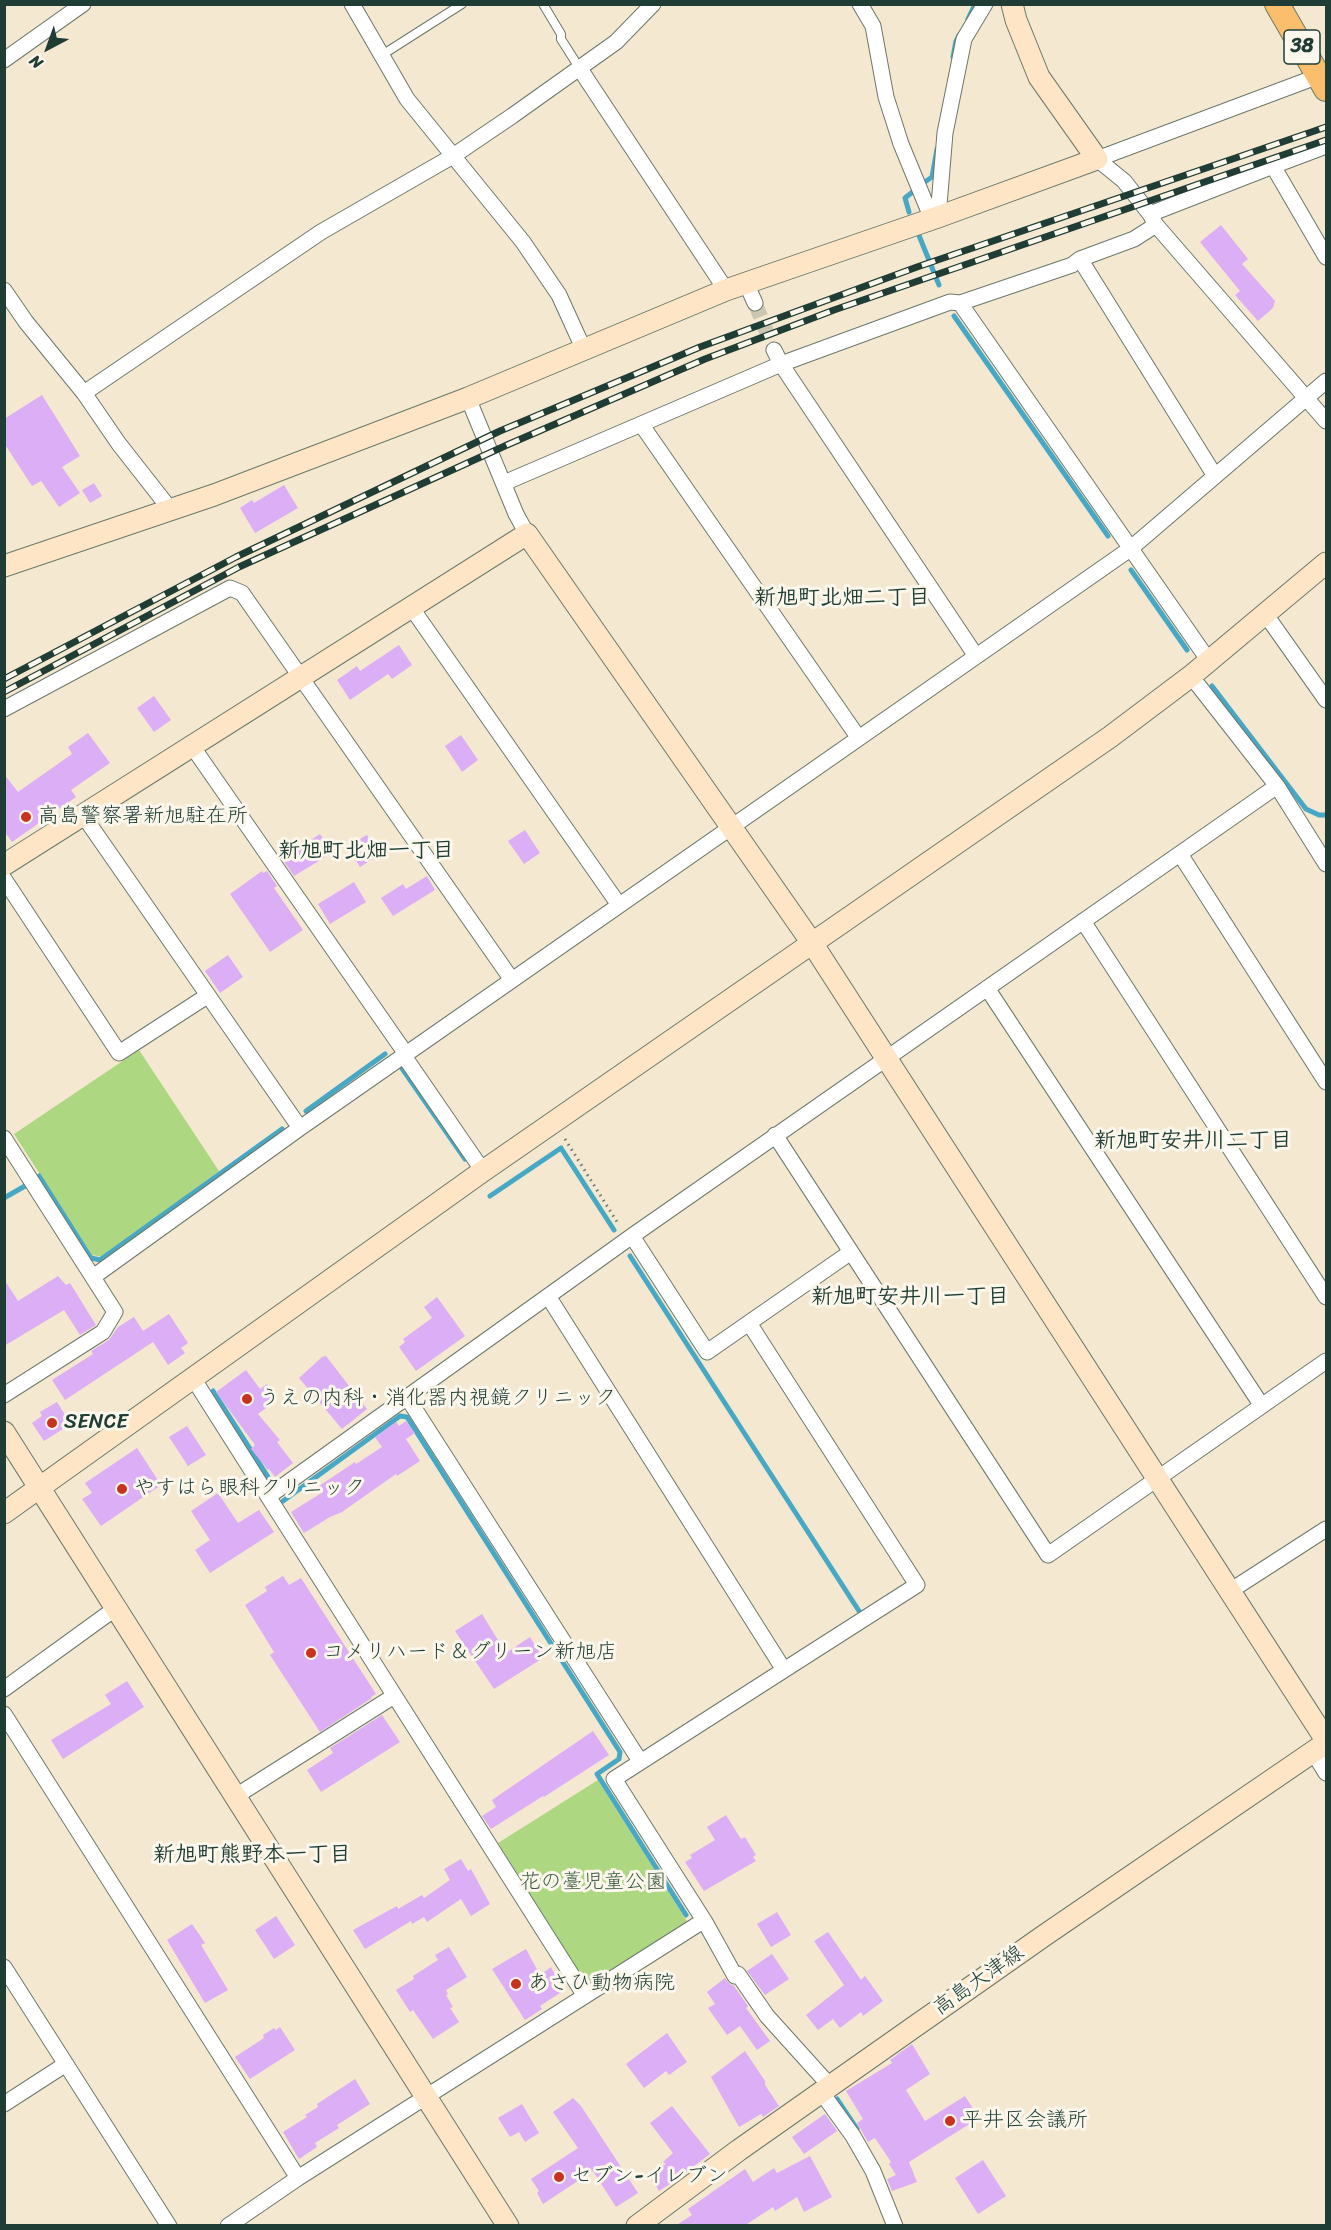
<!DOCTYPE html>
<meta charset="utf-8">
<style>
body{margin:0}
#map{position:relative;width:1331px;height:2230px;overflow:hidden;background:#f5e8d1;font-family:Sriracha,sans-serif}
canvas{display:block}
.frame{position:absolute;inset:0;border:6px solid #1f3d34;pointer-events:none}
.north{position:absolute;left:18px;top:18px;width:60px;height:60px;-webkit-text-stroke:4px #fbf7ec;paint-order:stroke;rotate:221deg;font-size:16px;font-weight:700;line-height:24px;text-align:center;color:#1f3d34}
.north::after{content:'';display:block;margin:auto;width:21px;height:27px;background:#1f3d34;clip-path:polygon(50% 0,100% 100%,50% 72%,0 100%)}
</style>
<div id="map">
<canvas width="1331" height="2230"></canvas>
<div class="frame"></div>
<div class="north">N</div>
</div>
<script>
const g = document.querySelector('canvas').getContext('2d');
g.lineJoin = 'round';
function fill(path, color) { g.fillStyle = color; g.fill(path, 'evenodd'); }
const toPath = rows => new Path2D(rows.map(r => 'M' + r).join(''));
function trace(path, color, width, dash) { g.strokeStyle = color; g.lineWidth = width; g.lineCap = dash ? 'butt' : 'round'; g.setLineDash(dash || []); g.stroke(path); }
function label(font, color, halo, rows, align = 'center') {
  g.font = font + ' Sriracha,"Klee One",sans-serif'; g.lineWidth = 6; g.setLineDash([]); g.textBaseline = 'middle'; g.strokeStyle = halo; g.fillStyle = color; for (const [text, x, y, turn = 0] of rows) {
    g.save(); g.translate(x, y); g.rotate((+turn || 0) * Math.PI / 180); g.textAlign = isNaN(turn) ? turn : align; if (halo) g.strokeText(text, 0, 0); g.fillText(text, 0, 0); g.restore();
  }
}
fill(toPath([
 [139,1050,219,1171,103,1257,92,1255,14,1134],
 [598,1780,688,1923,593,1982,583,1978,498,1843]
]), '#aed782');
trace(toPath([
 [968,19,975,4],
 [953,57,956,41,959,35],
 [922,184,932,177,937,149],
 [909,212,905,198,915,190],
 [918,233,939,285],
 [954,316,1108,536],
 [1131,570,1187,650],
 [1212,686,1306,809,1319,815,1326,815],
 [401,1067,465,1159],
 [306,1111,385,1054],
 [39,1176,91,1258,100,1260,282,1129],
 [490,1196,561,1148,614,1230],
 [4,1198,25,1186],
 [630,1256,859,1611],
 [213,1391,270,1480],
 [283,1501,400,1416,407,1417,620,1752,619,1759,597,1774,686,1915],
 [837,2099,857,2129]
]), '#47a8c6', 5);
fill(toPath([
 [1221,225,1248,259,1242,264,1275,301,1273,308,1258,321,1235,295,1240,291,1200,242],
 [42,395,80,456,62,467,80,493,59,507,41,481,32,486,4,443,4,419],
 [94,483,102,496,90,503,82,490],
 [284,485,298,508,255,533,240,508,252,500,254,503],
 [399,645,412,665,392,679,388,674,350,700,337,680,357,666,360,671],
 [154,696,171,720,154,732,137,708],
 [88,733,110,763,71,790,76,797,12,842,4,831,4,774,18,792,72,754,68,747],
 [461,735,478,760,462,772,445,746],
 [525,830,540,853,524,864,508,841],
 [320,834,332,853,294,876,283,860,293,854,292,852],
 [367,835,379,855,360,867,347,846],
 [262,871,263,873,267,871,277,886,274,888,303,930,270,952,230,894],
 [427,876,435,890,393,916,381,898,403,884,406,889],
 [354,882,366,902,330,924,318,904],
 [228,955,243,977,220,993,205,971],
 [58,1276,66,1285,70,1283,96,1325,80,1335,64,1310,4,1346,4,1279,18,1301],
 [437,1297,465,1336,416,1371,399,1347,405,1342,403,1339,432,1318,424,1307],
 [169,1314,188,1343,181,1348,185,1353,168,1365,153,1342,65,1400,52,1380,93,1354,91,1351,109,1340,118,1327,134,1317,143,1331],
 [326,1356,367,1409,342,1429,299,1378,322,1357],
 [246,1370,260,1389,267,1384,276,1396,268,1402,270,1405,258,1414,280,1440,277,1442,293,1463,275,1477,269,1469,268,1470,251,1449,255,1445,216,1392],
 [57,1402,71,1424,44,1441,32,1423,42,1416,40,1412],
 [406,1421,415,1433,406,1439,420,1461,397,1476,396,1474,342,1512,330,1517,304,1533,291,1512,323,1492,319,1486,355,1462,356,1464,382,1447,375,1437,396,1422,399,1426],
 [187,1426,206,1455,188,1466,169,1437],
 [137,1448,161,1485,101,1526,82,1499,92,1493,85,1483],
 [218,1493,238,1523,259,1510,274,1532,210,1573,195,1550,210,1540,191,1511],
 [283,1576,289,1585,301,1578,376,1694,371,1697,372,1698,320,1732,270,1655,274,1652,245,1605,267,1591,265,1587],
 [482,1614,506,1653,530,1637,543,1658,494,1689,455,1631],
 [127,1681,144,1707,63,1759,51,1740,111,1704,105,1695],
 [382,1715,400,1742,321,1792,307,1770,333,1753,330,1748],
 [593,1731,609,1755,544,1797,543,1796,491,1829,482,1816,496,1807,492,1800],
 [726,1815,741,1839,745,1837,756,1855,753,1857,756,1861,704,1891,685,1862,692,1858,690,1855,715,1840,707,1827],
 [461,1859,468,1871,471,1869,490,1904,471,1916,461,1899,427,1922,424,1917,412,1924,411,1921,365,1949,353,1930,397,1906,398,1909,422,1895,424,1898,450,1880,444,1869],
 [777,1912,791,1935,771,1947,757,1924],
 [276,1916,295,1945,274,1959,255,1930],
 [192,1924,205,1943,201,1945,228,1990,205,2003,167,1940],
 [828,1932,861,1980,865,1976,883,2001,863,2016,861,2012,840,2028,833,2019,818,2030,806,2015,844,1985,814,1941],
 [449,1947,467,1977,446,1990,448,1994,446,1995,453,2007,450,2008,459,2022,433,2039,413,2010,410,2012,396,1990,414,1979,413,1976,438,1960,435,1955],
 [526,1949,540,1975,551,1967,563,1991,540,2006,542,2009,525,2020,492,1969],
 [772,1954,789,1979,765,1995,747,1971],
 [725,1978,730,1984,734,1986,748,2006,746,2008,770,2041,757,2050,740,2026,727,2035,708,2008,715,2004,707,1992],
 [280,2027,295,2050,250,2079,235,2057,264,2038,263,2035,274,2028,276,2030],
 [667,2033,687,2062,669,2075,666,2071,644,2088,626,2064],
 [912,2044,930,2074,906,2090,925,2121,965,2096,979,2118,909,2162,917,2182,892,2191,887,2179,896,2175,889,2164,891,2162,875,2138,868,2142,857,2123,863,2119,846,2091,892,2063,890,2060],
 [745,2051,765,2081,765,2085,779,2106,763,2117,761,2114,739,2127,711,2077],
 [355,2079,370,2104,337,2125,339,2128,315,2143,317,2147,299,2159,283,2132,307,2117,305,2115,318,2107,317,2104],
 [573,2098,581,2106,638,2193,616,2207,593,2171,543,2204,537,2193,539,2191,531,2179,578,2148,553,2112],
 [522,2104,539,2133,525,2142,519,2132,510,2137,498,2118],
 [672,2106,710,2154,676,2180,659,2191,649,2174,666,2164,663,2162,673,2153,650,2123],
 [825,2114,837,2131,804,2154,792,2137],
 [810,2156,832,2197,804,2212,797,2197,775,2211,773,2207,744,2226,675,2226,692,2215,688,2209,745,2169,753,2182,774,2168,777,2173],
 [983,2160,1006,2196,978,2214,955,2178]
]), '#dbaef5');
trace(toPath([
 [755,303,774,350]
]), '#cac6b2', 15, [15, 8]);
const lane = toPath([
 [543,4,561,34,561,39,580,69],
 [382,55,462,4]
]);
const street = toPath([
 [352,4,407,99,523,242,559,295,584,350],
 [860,4,873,26,886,97,901,144,932,219],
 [4,60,83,4],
 [580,69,726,290],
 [1097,159,1124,181,1150,214,1156,225,1326,421],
 [1097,159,1324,74],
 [1273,166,1326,146],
 [1150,214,1273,166,1326,257],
 [938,217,945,133,964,39,985,4],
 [1080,259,1134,239,1156,225],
 [746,283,755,303],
 [4,290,26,322,84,393,119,444,170,509],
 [960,303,1209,661],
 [774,350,781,364,976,656],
 [84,393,321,232,453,156,512,116,616,42,653,4],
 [468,398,516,514,527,534],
 [641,424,858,737],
 [504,483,781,364,950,302,960,303,1072,265,1080,259,1215,476],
 [411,607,619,905],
 [1266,615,1326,700],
 [1191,676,1277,786],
 [4,709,230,588,242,593,512,980],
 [192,746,406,1054],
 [83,815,300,1128],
 [1180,854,1326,1082],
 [4,879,119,1053,207,996],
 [1083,921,1326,1297],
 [987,988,1262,1406],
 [404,1056,483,1171],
 [775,1135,1048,1555,1326,1361],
 [4,1138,115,1312,103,1332,4,1395],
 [632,1236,707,1352,851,1252],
 [93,1277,300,1128,1130,549,1326,381],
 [548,1296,784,1670,614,1779,705,1922,735,1976,738,1974,767,2016,831,2087],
 [749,1323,917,1585,784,1670],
 [193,1378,585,1996],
 [407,1397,640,1761],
 [269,1496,632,1236,1277,786,1326,864],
 [1230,1591,1326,1529],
 [4,1689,116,1608],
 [4,1714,298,2178],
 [1313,1752,1326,1773],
 [236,1796,394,1696],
 [4,1967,169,2226],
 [822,2093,853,2136,873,2171,895,2226],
 [4,2104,66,2064],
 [228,2226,298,2178,703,1921]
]);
const secondary = toPath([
 [4,566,214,495,468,398,726,290,938,217,1097,159,1039,77,1016,20,1012,4],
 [4,865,527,534,812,943,1326,1740],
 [4,1432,508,2226],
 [4,1513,483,1171,1110,737,1191,676,1326,563],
 [637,2226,739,2150,1045,1935,1326,1743]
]);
const primary = toPath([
 [1277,4,1326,89]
]);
trace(lane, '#6a796b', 10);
trace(street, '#6a796b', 17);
trace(secondary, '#6a796b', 23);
trace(primary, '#6a796b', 26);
trace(toPath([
 [565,1139,619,1225]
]), '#6a796b', 3, [1.5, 4.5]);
trace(lane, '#fff', 8);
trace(street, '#fff', 15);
trace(secondary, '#fde5c5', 21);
trace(primary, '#fabe6d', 24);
const rail = toPath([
 [4,679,236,557,500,431,700,347,917,267,1326,127],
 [4,692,239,567,507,445,705,359,834,310,1326,140]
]);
trace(rail, '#1f3d34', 7);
trace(rail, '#fbf7ec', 4.5, [14]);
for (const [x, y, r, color] of [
 [26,817,6,"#c8321e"],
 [247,1399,6,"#c8321e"],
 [52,1423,6,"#c8321e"],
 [122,1489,6,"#c8321e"],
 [311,1653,6,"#c8321e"],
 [516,1984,6,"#c8321e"],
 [950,2121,6,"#c8321e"],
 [559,2177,6,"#c8321e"]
]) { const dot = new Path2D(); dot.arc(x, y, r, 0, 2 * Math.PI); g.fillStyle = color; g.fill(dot); trace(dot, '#fbf7ec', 2); }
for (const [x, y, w] of [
 [1302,47,36]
]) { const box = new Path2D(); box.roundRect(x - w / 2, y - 17, w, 34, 4.5); g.fillStyle = '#fbf7ec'; g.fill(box); trace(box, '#1f3d34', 1.5); }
label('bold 20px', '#1f3d34', null, [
 ["38",1302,47]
]);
label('21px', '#1f3d34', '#fbf7ec', [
 ["高島警察署新旭駐在所",38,817],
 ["うえの内科・消化器内視鏡クリニック",259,1399],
 ["SENCE",64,1423],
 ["やすはら眼科クリニック",134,1489],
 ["コメリハード＆グリーン新旭店",323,1653],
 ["あさひ動物病院",528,1984],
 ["平井区会議所",962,2121],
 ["セブン-イレブン",571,2177]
], 'left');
label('21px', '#3c5c44', '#fbf7ec', [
 ["花の薹児童公園",593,1883]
]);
label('21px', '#1f3d34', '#fbf7ec', [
 ["高島大津線",979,1981,-35]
]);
label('bold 22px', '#1f3d34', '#fbf7ec', [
 ["新旭町北畑二丁目",842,598],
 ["新旭町北畑一丁目",366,851],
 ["新旭町安井川二丁目",1193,1141],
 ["新旭町安井川一丁目",910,1297],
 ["新旭町熊野本一丁目",252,1855]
]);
</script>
